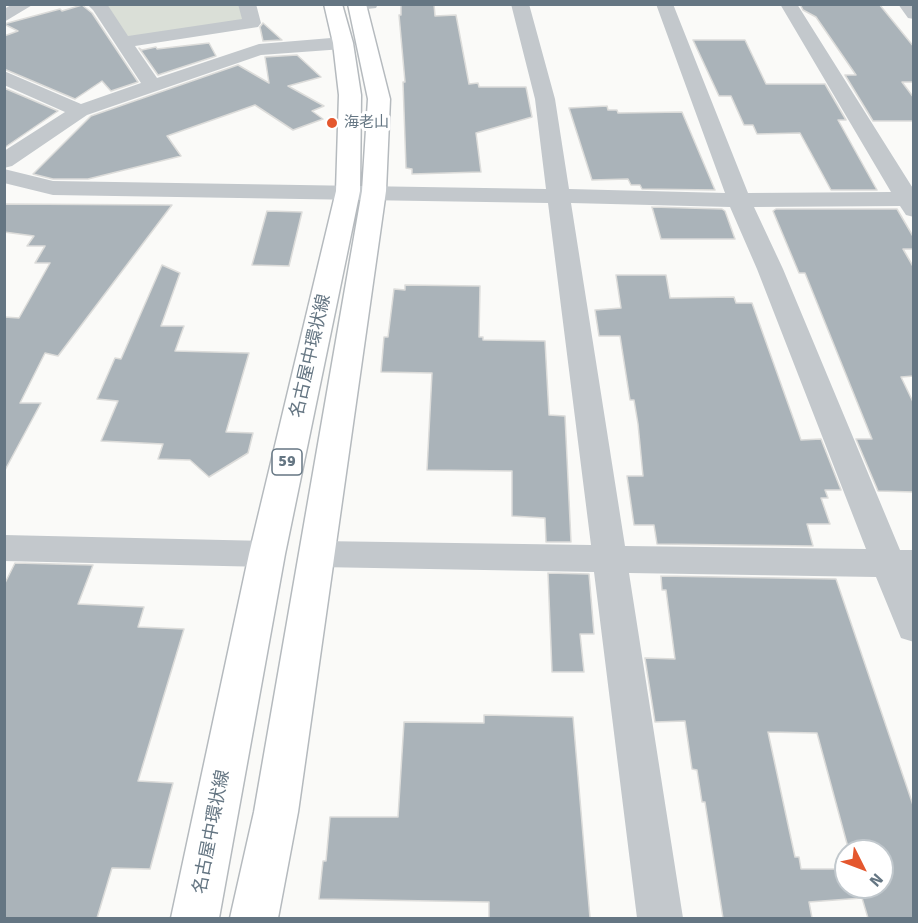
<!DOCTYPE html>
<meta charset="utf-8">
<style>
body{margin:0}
#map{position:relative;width:918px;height:923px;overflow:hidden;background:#fafaf8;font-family:Signika,sans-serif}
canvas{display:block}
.frame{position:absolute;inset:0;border:6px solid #657683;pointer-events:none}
.north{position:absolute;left:834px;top:839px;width:60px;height:60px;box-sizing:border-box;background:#fff;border:2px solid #c1c8cd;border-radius:50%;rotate:132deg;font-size:16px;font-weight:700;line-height:24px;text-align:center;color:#657683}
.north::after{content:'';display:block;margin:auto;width:21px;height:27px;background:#e4572e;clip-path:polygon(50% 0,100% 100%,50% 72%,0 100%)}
</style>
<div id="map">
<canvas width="918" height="923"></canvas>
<div class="frame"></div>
<div class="north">N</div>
</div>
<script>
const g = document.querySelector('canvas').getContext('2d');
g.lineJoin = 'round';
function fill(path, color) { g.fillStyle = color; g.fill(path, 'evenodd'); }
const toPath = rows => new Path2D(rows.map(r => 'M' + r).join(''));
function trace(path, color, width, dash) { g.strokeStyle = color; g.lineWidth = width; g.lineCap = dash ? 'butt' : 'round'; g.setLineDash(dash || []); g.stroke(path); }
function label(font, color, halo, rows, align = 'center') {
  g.font = font + ' Signika,"Noto Sans JP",sans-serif'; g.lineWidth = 6; g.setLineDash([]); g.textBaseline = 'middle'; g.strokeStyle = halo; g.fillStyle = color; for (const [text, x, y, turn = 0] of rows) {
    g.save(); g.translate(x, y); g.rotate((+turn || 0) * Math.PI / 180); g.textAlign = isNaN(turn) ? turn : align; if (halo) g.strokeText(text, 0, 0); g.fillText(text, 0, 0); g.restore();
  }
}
fill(toPath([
 [106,4,243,5,246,19,127,38]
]), '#dadfd7');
const building = toPath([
 [401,4,434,4,435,16,456,15,469,84,478,83,479,87,526,87,532,117,476,133,481,172,412,174,412,169,406,168,403,82,405,82,399,15,401,15,401,4],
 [800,4,879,4,914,47,914,82,902,82,914,98,914,121,873,121,845,75,856,75,816,17,803,10,800,4],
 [82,5,92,13,138,82,111,91,102,81,75,99,4,69,4,36,18,31,4,24,60,9,62,11,82,5],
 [263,23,282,40,263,41,260,27,263,23],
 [693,40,745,40,766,84,825,84,846,120,838,120,877,190,831,190,800,133,757,134,753,125,744,125,731,96,719,96,693,40],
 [209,43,216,56,158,75,139,48,142,50,156,47,157,49,209,43],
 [297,55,321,77,288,86,324,106,312,111,323,119,293,130,255,105,167,136,181,156,88,179,53,179,33,174,91,116,238,65,269,83,265,57,297,55],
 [4,88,58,111,4,148,4,88],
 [607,106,608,110,617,110,618,113,682,112,715,190,642,189,640,185,631,185,628,179,592,180,569,108,607,106],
 [4,204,172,205,58,356,45,353,20,403,41,403,4,472,4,317,19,318,50,263,35,263,45,246,27,246,34,236,4,232,4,204],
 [652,207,722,209,725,211,735,239,661,239,652,207],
 [776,209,897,209,914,238,914,249,903,249,914,268,914,376,901,377,914,404,914,492,878,491,856,439,872,439,805,273,799,273,773,211,776,209],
 [267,211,302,212,289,266,252,265,267,211],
 [162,265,180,273,161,326,184,326,175,351,249,353,226,432,253,433,248,453,209,477,190,460,158,459,163,444,101,441,118,401,97,399,115,358,121,359,162,265],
 [616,275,666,275,670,298,734,297,736,303,752,303,801,440,821,439,841,490,825,490,828,498,821,498,830,524,807,524,813,546,657,544,654,525,634,525,627,476,643,476,638,424,634,400,630,400,620,336,599,336,595,310,621,308,616,275],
 [405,285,480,286,479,337,483,337,483,340,545,341,549,415,565,416,571,542,546,542,545,518,512,516,512,471,427,470,432,373,381,372,384,337,388,337,394,289,405,290,405,285],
 [15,563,93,565,78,604,144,607,138,627,184,629,138,781,173,783,150,869,112,868,97,918,4,918,4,585,15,563],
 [548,573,589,574,594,634,580,634,584,672,552,672,548,573],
 [661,576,836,579,914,808,914,918,868,918,862,898,809,902,812,918,723,918,705,802,702,802,697,770,692,769,685,721,655,722,645,658,675,659,666,590,662,590,661,576],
 [768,732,817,733,849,851,882,851,882,887,846,887,846,869,801,869,799,857,795,857,768,732],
 [484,715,573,717,590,918,489,918,489,902,319,899,323,861,326,861,330,817,398,817,404,722,484,723,484,715]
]);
fill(building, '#aab3b9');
trace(building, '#dcdcda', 1.5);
const major = toPath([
 [324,4,342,4,353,43,361,95,360,191,285,554,219,918,171,918,249,554,336,191,339,95,333,43,324,4],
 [348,4,366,4,390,99,386,191,298,812,278,918,230,918,254,812,362,191,368,99,348,4]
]);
trace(major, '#b5babe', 3);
fill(toPath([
 [13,4,34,4,4,22,4,9,13,4],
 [87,4,107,4,128,36,242,19,238,4,256,4,261,23,258,27,135,46,157,78,259,44,343,37,350,39,352,43,350,47,343,49,261,55,87,115,12,166,4,168,4,151,65,112,4,85,4,71,81,104,141,83,93,10,87,4],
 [350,4,378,4,376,8,358,10,352,9,350,4],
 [511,4,529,4,555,99,569,189,725,193,656,4,673,4,748,193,891,192,780,4,797,4,914,190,914,217,906,215,900,206,754,207,783,269,900,550,914,550,914,642,901,638,876,577,629,573,683,918,637,918,594,572,319,567,307,564,302,554,307,544,319,541,591,545,548,203,53,195,4,183,4,169,53,181,546,189,535,99,511,4],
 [571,203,730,207,757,269,866,549,625,546,571,203],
 [898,4,914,4,914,19,908,18,898,4],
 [4,535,267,541,279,544,284,554,279,564,267,567,4,561,4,535]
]), '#c3c8cc');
fill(major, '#fff');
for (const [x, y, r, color] of [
 [332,123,6,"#e4572e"]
]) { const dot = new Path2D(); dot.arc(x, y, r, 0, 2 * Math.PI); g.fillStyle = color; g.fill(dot); trace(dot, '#fff', 2); }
label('15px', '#657683', '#fff', [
 ["海老山",344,123]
], 'left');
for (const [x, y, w] of [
 [287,462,30]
]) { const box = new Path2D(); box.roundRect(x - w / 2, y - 13, w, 26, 4.5); g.fillStyle = '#fff'; g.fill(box); trace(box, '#657683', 1.5); }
label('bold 16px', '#657683', null, [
 ["59",287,462]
]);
label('18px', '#657683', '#fff', [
 ["名古屋中環状線",311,356,-77],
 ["名古屋中環状線",212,832,-79]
]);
</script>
